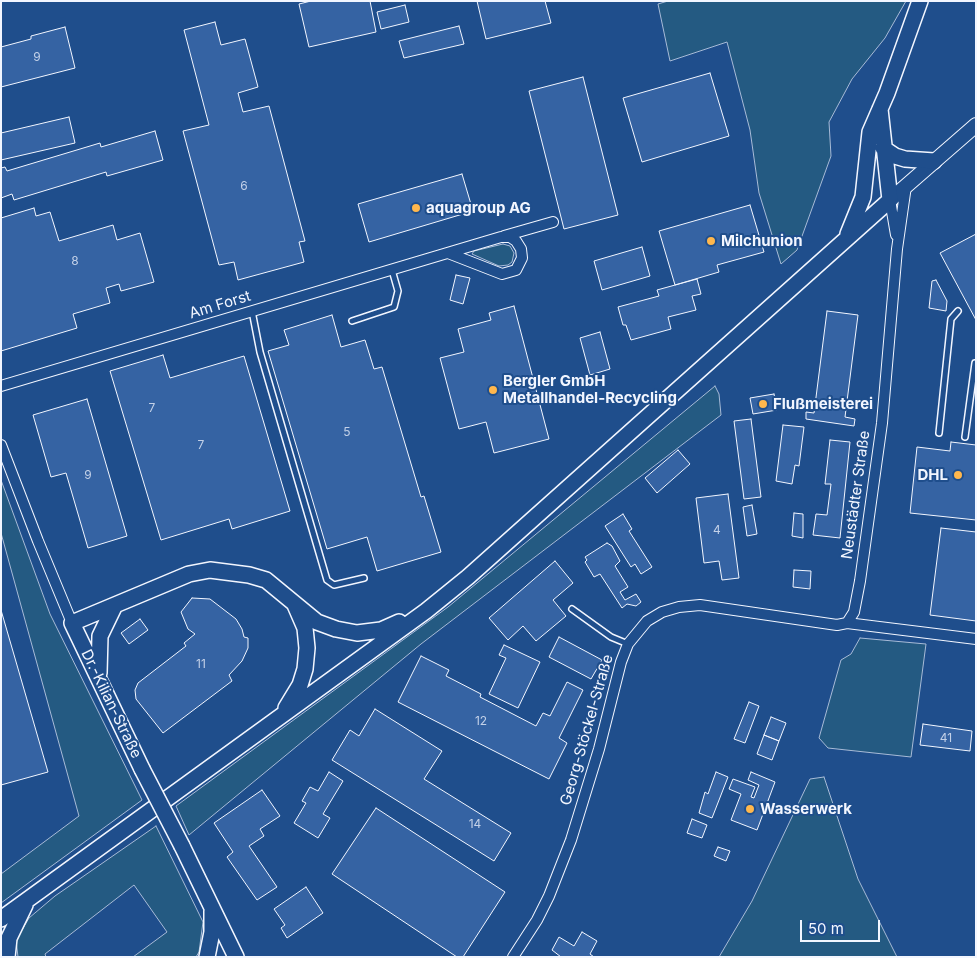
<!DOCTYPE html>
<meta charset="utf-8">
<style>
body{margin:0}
#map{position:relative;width:977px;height:958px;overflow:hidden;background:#1f4e8c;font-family:Inter,sans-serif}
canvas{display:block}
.frame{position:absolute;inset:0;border:2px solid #f2f6ff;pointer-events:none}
.scale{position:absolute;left:800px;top:920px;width:80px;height:22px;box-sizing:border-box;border:2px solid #f2f6ff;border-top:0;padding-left:6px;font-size:15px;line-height:18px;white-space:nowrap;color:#f2f6ff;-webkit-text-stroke:4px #1f4e8c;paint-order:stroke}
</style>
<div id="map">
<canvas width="977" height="958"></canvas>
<div class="frame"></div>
<div class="scale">50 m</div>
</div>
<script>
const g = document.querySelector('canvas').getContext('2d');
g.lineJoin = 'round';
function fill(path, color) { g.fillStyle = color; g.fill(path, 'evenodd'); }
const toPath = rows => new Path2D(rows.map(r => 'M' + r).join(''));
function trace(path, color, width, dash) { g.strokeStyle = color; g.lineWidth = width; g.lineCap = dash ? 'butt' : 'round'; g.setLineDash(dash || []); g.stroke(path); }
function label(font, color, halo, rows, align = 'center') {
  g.font = font + ' Inter,sans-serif'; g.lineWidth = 4; g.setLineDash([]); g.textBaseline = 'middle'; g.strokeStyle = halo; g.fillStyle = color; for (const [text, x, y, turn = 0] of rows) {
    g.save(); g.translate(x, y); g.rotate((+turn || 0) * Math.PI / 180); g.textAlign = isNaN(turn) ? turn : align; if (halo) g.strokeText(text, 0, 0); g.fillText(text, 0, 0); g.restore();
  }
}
const green = toPath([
 [668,1,906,1,885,38,852,79,829,122,831,156,797,250,781,264,759,193,750,130,727,42,670,61,658,4,668,1],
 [503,244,510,246,514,253,512,262,508,265,499,266,472,254,474,251,503,244],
 [715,386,719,394,721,415,421,644,189,835,176,806,448,607,715,386],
 [1,480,50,614,142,800,1,903,1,874,79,816,1,533,1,480],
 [860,638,926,644,911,757,828,748,819,738,841,660,851,654,860,638],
 [824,777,858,879,897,957,719,957,752,901,810,779,824,777],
 [156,826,203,922,199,952,196,957,133,957,167,932,134,885,45,954,46,957,18,957,16,940,29,918,55,896,156,826]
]);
fill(green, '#245a82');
trace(green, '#a8bbd7', 1);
const building = toPath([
 [311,1,370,1,376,32,309,47,299,4,311,1],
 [477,1,545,1,551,23,486,39,477,1],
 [405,5,409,22,381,29,377,12,405,5],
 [215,22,221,45,245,39,258,87,238,93,243,112,269,106,305,241,299,242,304,262,238,280,234,262,219,265,183,131,209,125,184,30,215,22],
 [459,26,464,44,404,58,399,41,459,26],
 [65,27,75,68,1,87,1,47,31,39,31,36,65,27],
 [710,73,729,136,642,162,623,98,710,73],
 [583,77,618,215,564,229,529,91,583,77],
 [69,117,75,143,1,160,1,133,69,117],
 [155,131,163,160,107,176,106,172,14,200,12,194,1,198,1,168,5,167,7,171,100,143,101,147,155,131],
 [462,174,473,211,369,242,358,204,462,174],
 [750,205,764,252,717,265,719,272,675,285,659,231,750,205],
 [34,208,36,216,50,212,59,241,113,225,117,240,140,233,154,282,121,291,119,284,106,288,110,303,73,314,77,328,1,351,1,218,34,208],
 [976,234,976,320,940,253,976,234],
 [642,247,650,276,602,290,594,261,642,247],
 [456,275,470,278,463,304,450,300,456,275],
 [697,279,701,294,692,296,696,310,668,317,671,329,631,340,626,325,623,325,618,307,659,296,657,290,697,279],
 [936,280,947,301,946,311,929,308,932,281,936,280],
 [514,306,549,439,494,453,486,422,459,429,440,358,464,352,458,329,491,320,489,313,514,306],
 [827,311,858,315,845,417,855,419,854,426,806,419,806,412,814,413,827,311],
 [332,315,341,347,365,340,374,369,382,367,421,497,424,496,441,552,377,571,367,537,327,549,268,351,289,345,284,330,332,315],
 [600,332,610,369,590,375,580,338,600,332],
 [163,355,170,378,244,356,290,511,232,529,229,519,161,540,110,371,163,355],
 [774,394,777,410,753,414,750,398,774,394],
 [87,399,127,536,88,548,66,473,51,477,33,415,87,399],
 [751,419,761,497,744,499,734,421,751,419],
 [783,425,804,427,799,466,795,465,792,484,776,481,783,425],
 [830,440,850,442,840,538,813,535,816,514,827,515,831,484,825,484,830,440],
 [951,442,976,445,976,520,910,513,917,447,950,451,951,442],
 [678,450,690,464,657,493,645,478,678,450],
 [728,494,739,578,722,580,719,561,704,563,696,498,728,494],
 [752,505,757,534,747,536,743,507,752,505],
 [794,513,803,514,803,538,792,536,794,513],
 [623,514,632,529,629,531,652,567,641,574,635,564,631,567,605,526,623,514],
 [941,528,976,532,976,621,930,615,941,528],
 [607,543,612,546,620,561,615,566,628,587,620,592,625,600,636,594,641,602,636,606,627,604,622,608,600,574,594,577,585,562,587,560,585,557,607,543],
 [555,561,573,583,553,600,566,616,536,641,523,626,508,640,489,618,555,561],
 [794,570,811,571,810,589,793,587,794,570],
 [192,598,210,599,236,619,242,629,244,637,248,638,248,648,242,661,229,675,232,681,163,733,136,699,135,690,138,683,186,646,184,643,195,634,188,629,181,612,192,598],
 [1,610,48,772,1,785,1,610],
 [140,619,148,630,129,644,121,633,140,619],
 [559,637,602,660,591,679,549,657,559,637],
 [504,645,540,662,518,708,489,694,506,658,499,655,504,645],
 [421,656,449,670,446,676,481,694,480,697,536,726,543,713,550,716,567,682,583,690,559,738,567,743,549,779,398,702,421,656],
 [749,702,759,706,745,743,734,739,749,702],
 [375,709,442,751,424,779,511,833,494,861,332,760,350,730,359,736,375,709],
 [771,717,786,723,779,741,764,735,771,717],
 [923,724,972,731,970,751,920,745,923,724],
 [764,735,779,741,772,760,757,754,764,735],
 [329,772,343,781,323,814,330,818,318,838,294,823,306,803,302,801,310,787,318,791,329,772],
 [716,772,728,777,712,818,699,813,705,792,708,794,716,772],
 [751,772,775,782,757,830,731,820,741,794,729,789,733,779,755,787,751,797,754,798,759,785,748,780,751,772],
 [262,790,280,816,260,829,264,836,249,846,277,887,257,900,227,857,233,852,214,823,262,790],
 [376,808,505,892,463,957,457,957,332,874,376,808],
 [692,819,707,825,702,838,687,833,692,819],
 [718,847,730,851,726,861,714,856,718,847],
 [306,887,323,913,287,938,281,928,285,925,274,909,306,887],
 [582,932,597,941,590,954,594,957,561,957,552,950,559,937,574,946,582,932]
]);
fill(building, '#3563a3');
trace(building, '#f2f6ff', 1);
const service = toPath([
 [252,311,260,352,327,580,334,585,364,578],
 [352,321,394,307,398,291,392,270],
 [939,433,951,319,958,311],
 [965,437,975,363],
 [572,609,611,637,628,644]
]);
const minor = toPath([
 [890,200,896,235],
 [504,236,553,222],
 [1,386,501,237,510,237,516,241,521,249,522,258,516,270,502,274,448,253],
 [1,445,38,541,72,623],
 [847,623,854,612,860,581,882,423,897,249,906,186],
 [513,957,537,920,549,896,571,840,599,749,621,662,628,644,647,621,662,612,679,607,700,605,837,625,847,623,976,639]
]);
const secondary = toPath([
 [890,200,976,125]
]);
const primary = toPath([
 [883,148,895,156,905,159,934,161],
 [848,234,863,197,870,132,887,93,920,1],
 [99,673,100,636,114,607],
 [286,708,300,685,305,669,307,648,305,628,295,605],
 [142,769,72,623,189,574,210,570,249,575,266,580,317,622,336,629,357,633,381,630,399,622],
 [182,846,236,957],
 [1,919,426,611,468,577,890,200,880,109],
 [7,957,9,938,25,905],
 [207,957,212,932,212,911]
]);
trace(service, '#f2f6ff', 8);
trace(minor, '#f2f6ff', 12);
trace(secondary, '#f2f6ff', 16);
trace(primary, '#f2f6ff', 18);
trace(service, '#1f4e8c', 5);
trace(minor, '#1f4e8c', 10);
trace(secondary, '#1f4e8c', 14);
trace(primary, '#1f4e8c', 15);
const primaryBridge = toPath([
 [142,769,182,846]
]);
trace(primaryBridge, '#f2f6ff', 18, []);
trace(primaryBridge, '#1f4e8c', 15);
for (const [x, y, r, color] of [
 [416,208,5,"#ffb74d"],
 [711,241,5,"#ffb74d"],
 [493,390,5,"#ffb74d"],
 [763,404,5,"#ffb74d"],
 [958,475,5,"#ffb74d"],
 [750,809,5,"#ffb74d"]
]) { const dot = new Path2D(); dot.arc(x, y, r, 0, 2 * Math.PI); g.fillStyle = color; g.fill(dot); trace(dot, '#1f4e8c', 2); }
label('12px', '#c3d1e8', null, [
 ["9",37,57],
 ["6",244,186],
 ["8",75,261],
 ["7",152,408],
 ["5",347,432],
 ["7",201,445],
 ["9",88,475],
 ["4",717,530],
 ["11",201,664],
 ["12",481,721],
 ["41",946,738],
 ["14",475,824]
]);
label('bold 15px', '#f2f6ff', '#1f4e8c', [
 ["aquagroup AG",426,208],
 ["Milchunion",721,241],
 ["Bergler GmbH",503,381],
 ["Metallhandel-Recycling",503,398],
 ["Flußmeisterei",773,404],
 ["DHL",948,475,"right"],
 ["Wasserwerk",760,809]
], 'left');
label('15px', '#f2f6ff', '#1f4e8c', [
 ["Am Forst",220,305,-17],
 ["Neustädter Straße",856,495,-82],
 ["Dr.-Kilian-Straße",111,704,64],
 ["Georg-Stöckel-Straße",587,730,-74]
]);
</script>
